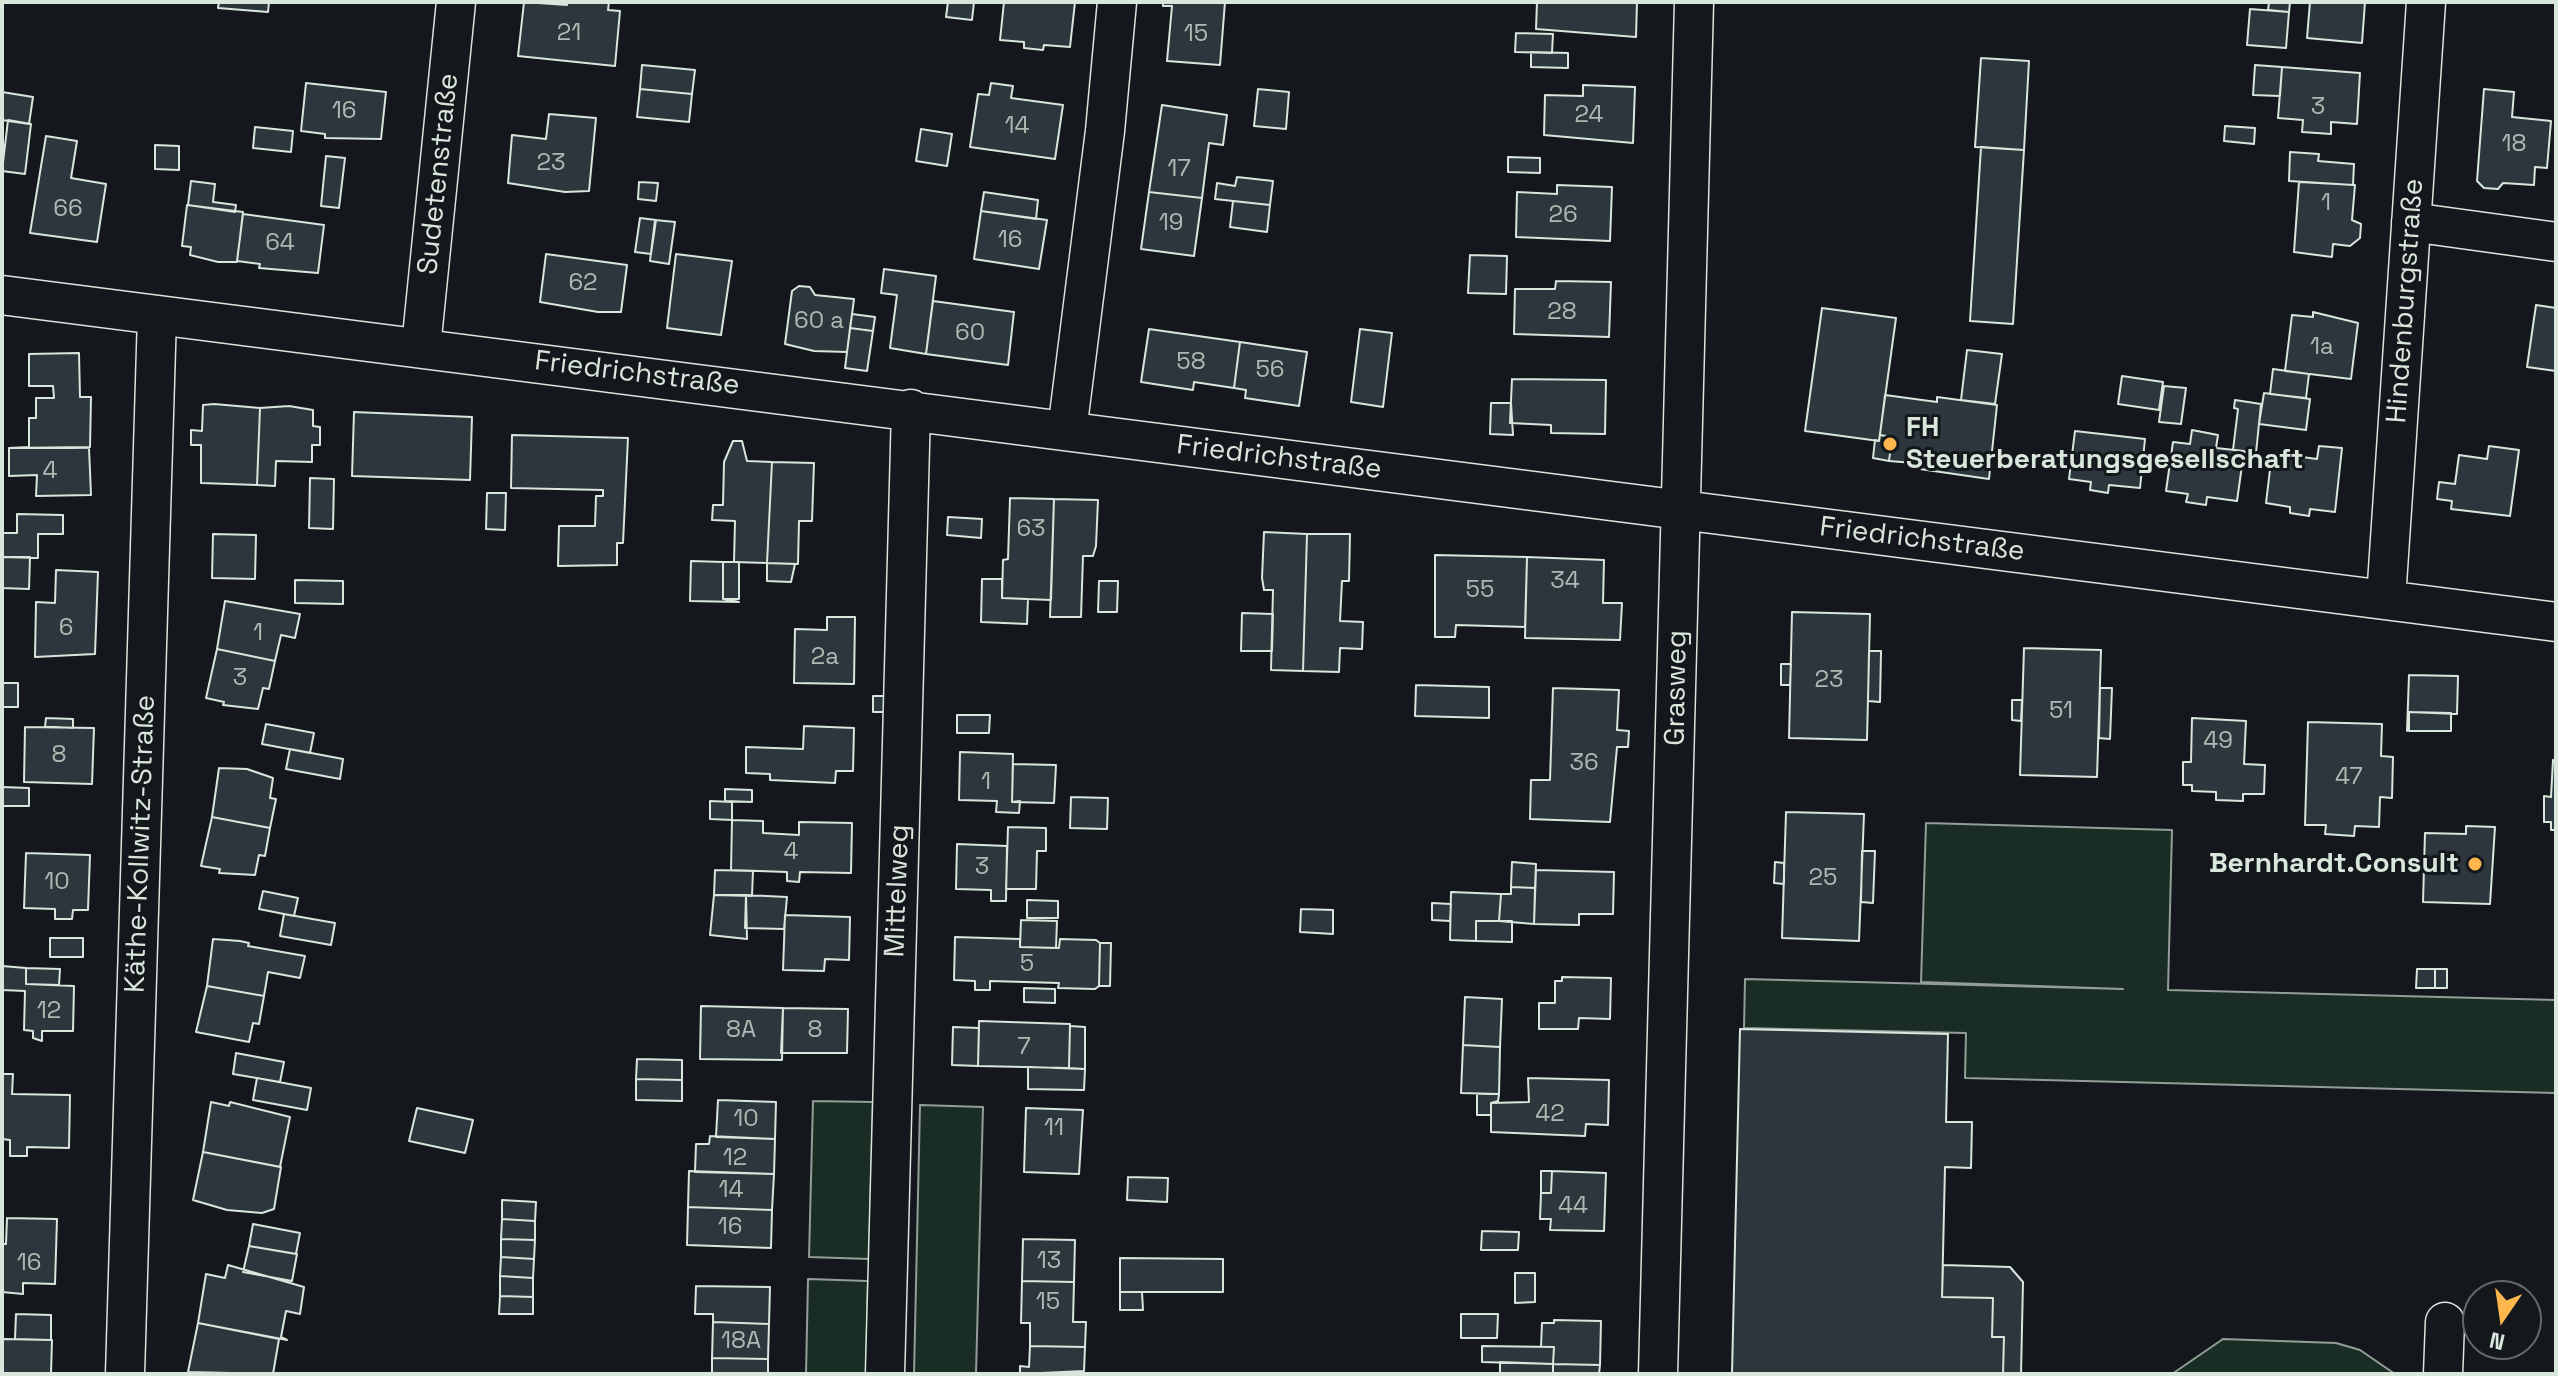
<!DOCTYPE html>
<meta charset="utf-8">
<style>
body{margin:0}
#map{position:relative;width:2558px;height:1376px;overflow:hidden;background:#14181c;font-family:"Space Grotesk",sans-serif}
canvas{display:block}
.frame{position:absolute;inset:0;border:4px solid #d8e6dc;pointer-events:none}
.north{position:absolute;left:2462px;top:1280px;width:80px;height:80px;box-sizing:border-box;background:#14181c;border:2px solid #626a69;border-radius:50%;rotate:193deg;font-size:22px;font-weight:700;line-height:32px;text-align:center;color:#d8e6dc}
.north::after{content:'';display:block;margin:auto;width:28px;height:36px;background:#ffb74d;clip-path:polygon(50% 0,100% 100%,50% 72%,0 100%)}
</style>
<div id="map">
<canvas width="2558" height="1376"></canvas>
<div class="frame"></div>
<div class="north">N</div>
</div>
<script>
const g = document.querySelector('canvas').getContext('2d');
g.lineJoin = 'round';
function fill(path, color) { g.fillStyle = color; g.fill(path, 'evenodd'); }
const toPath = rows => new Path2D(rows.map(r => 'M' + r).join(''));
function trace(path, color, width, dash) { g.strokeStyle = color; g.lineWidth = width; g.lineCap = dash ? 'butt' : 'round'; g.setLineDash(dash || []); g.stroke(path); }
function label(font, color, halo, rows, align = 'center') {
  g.font = font + ' "Space Grotesk",sans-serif'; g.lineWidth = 6; g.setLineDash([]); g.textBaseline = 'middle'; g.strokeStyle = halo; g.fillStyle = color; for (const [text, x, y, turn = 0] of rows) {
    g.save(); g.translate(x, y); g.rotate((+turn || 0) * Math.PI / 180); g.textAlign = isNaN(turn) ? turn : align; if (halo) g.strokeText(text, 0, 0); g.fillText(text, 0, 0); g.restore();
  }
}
const green = toPath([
 [1926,823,2172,830,2168,990,2556,1000,2556,1093,1965,1078,1966,1033,1744,1028,1745,979,2123,989,1921,982,1926,823],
 [813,1101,873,1102,869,1259,809,1257,813,1101],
 [920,1105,983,1107,976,1374,914,1374,920,1105],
 [808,1279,868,1281,866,1374,806,1374,808,1279],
 [2223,1339,2336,1343,2360,1350,2395,1374,2172,1374,2223,1339]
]);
fill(green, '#1a2d24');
trace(green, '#939e99', 2);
const building = toPath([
 [219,2,269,2,268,12,218,8,219,2],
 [524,2,567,5,567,2,609,2,608,10,620,11,615,66,518,56,524,2],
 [948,2,974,2,972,20,946,17,948,2],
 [1004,2,1075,2,1070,47,1044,45,1043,50,1024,48,1024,42,1000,40,1004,2],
 [1163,2,1225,2,1220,65,1167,61,1172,6,1163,6,1163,2],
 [1537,2,1637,2,1636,37,1536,29,1537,2],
 [2269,2,2290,2,2289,12,2268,10,2269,2],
 [2310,2,2365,2,2362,43,2307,38,2310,2],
 [2250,9,2289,12,2286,48,2247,45,2250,9],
 [1516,33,1553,34,1552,53,1515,52,1516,33],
 [1531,52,1568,53,1568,68,1531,67,1531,52],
 [1981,58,2029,61,2024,150,1975,147,1981,58],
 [642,65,695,70,692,94,640,89,642,65],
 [2255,65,2282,67,2280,96,2253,95,2255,65],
 [2282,67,2360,73,2357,124,2331,122,2331,134,2302,132,2303,120,2278,118,2282,67],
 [306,83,386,92,381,139,325,138,325,134,301,131,306,83],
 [991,83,1013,86,1011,98,1063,105,1055,159,970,147,978,94,989,95,991,83],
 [1583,85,1635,87,1633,143,1544,135,1545,95,1583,96,1583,85],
 [640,89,692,94,689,122,637,117,640,89],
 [1258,89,1289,92,1286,129,1254,126,1258,89],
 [2484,89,2514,92,2512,117,2551,121,2547,168,2535,167,2534,185,2503,183,2498,189,2484,188,2477,181,2484,89],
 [2,92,33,97,29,124,2,120,2,92],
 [1162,105,1227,115,1223,145,1209,143,1202,198,1149,192,1162,105],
 [549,114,596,118,589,191,565,192,508,183,512,135,546,139,549,114],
 [8,120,31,124,25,174,2,171,8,120],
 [2225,126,2255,128,2254,144,2224,141,2225,126],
 [255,127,293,131,291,152,253,148,255,127],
 [921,129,952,134,947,166,916,161,921,129],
 [46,136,77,141,71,178,106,184,97,242,30,233,46,136],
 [155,145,179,146,179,170,155,169,155,145],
 [1981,147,2024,150,2013,324,1970,321,1981,147],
 [2290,152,2319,154,2318,161,2354,164,2353,185,2289,181,2290,152],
 [326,156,345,158,339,208,321,206,326,156],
 [1508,157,1540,158,1540,173,1508,172,1508,157],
 [1237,177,1273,181,1270,205,1215,199,1217,183,1235,186,1237,177],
 [191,181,215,184,213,202,236,205,235,212,188,205,191,181],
 [639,182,658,183,656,201,638,199,639,182],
 [2299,182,2355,185,2352,220,2361,224,2360,238,2350,246,2333,244,2332,257,2294,252,2299,182],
 [1557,185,1612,187,1610,241,1516,237,1517,192,1557,194,1557,185],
 [984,192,1038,200,1036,219,981,211,984,192],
 [1149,192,1202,198,1194,256,1141,249,1149,192],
 [1233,201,1270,205,1267,232,1230,227,1233,201],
 [187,205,243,212,237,262,218,262,190,255,191,247,182,246,187,205],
 [981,211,1047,220,1039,269,974,259,981,211],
 [243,214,324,225,318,273,259,268,260,264,237,261,243,214],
 [640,218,656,220,651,254,635,252,640,218],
 [655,220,675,222,669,264,650,261,655,220],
 [546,254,627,265,621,312,598,312,540,302,546,254],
 [676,254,732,261,721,335,667,328,676,254],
 [1470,255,1507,256,1506,294,1468,293,1470,255],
 [884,269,936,276,926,354,890,348,897,295,881,293,884,269],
 [1556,281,1611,282,1609,337,1514,334,1515,289,1555,289,1556,281],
 [799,286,810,287,815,295,854,299,847,352,814,351,785,344,792,291,799,286],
 [933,301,1014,312,1008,365,926,354,933,301],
 [2536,305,2556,308,2556,371,2527,367,2536,305],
 [1822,308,1896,318,1879,441,1805,431,1822,308],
 [2313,312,2358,323,2351,379,2285,371,2292,315,2313,317,2313,312],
 [852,314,875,317,873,331,850,328,852,314],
 [850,328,873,331,867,371,845,368,850,328],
 [1149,329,1240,342,1234,388,1194,382,1193,390,1141,382,1149,329],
 [1360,329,1392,333,1383,407,1351,402,1360,329],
 [1240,342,1307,352,1299,406,1245,398,1246,390,1234,388,1240,342],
 [1967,350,2002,354,1995,404,1961,400,1967,350],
 [79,353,80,397,91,397,90,447,9,448,29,447,29,418,36,418,36,398,54,398,53,386,29,386,29,354,79,353],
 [2273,369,2309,374,2306,398,2270,394,2273,369],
 [2122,376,2163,382,2159,410,2118,404,2122,376],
 [1512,379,1606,380,1605,434,1551,433,1551,425,1510,423,1512,379],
 [2164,386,2186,388,2181,424,2159,422,2164,386],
 [2264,393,2310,399,2306,430,2259,424,2264,393],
 [1885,395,1937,402,1937,397,1997,405,1989,479,1913,468,1914,463,1889,461,1892,437,1880,435,1885,395],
 [2235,400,2261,404,2256,453,2233,450,2238,409,2234,408,2235,400],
 [1491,403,1511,403,1513,435,1490,434,1491,403],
 [214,404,260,408,257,485,201,483,201,445,191,445,191,430,202,431,203,405,214,404],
 [289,406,313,410,313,426,320,427,320,445,312,445,312,462,276,461,275,486,257,485,260,408,289,406],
 [354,412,472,417,470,480,352,476,354,412],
 [2192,430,2218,435,2216,448,2244,451,2237,501,2207,497,2206,505,2186,502,2188,494,2166,491,2173,442,2190,444,2192,430],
 [2075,431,2145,439,2140,488,2109,485,2108,493,2090,490,2091,482,2069,479,2075,431],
 [512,435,628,438,623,543,617,543,617,565,558,566,559,526,595,526,596,496,603,496,603,490,511,488,512,435],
 [1880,435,1892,437,1889,461,1873,458,1875,440,1879,441,1880,435],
 [733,441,742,441,747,461,772,462,767,563,734,562,735,521,712,520,713,505,723,505,724,462,733,441],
 [2319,446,2342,448,2335,512,2310,509,2309,516,2290,513,2290,507,2266,503,2272,453,2317,459,2319,446],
 [2489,446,2519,450,2510,516,2451,509,2452,501,2437,499,2439,482,2455,484,2459,455,2487,459,2489,446],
 [9,448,89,448,91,495,36,496,37,475,9,476,9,448],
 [772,462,814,463,812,521,799,521,798,564,767,563,772,462],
 [310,478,334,479,333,529,309,528,310,478],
 [487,493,506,493,505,530,486,529,487,493],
 [1010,498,1054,499,1051,600,1002,598,1003,560,1008,559,1010,498],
 [1054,499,1098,500,1096,546,1093,556,1083,556,1081,617,1050,617,1054,499],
 [17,514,63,515,63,534,38,534,38,558,2,557,2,533,17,533,17,514],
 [948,517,982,519,981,538,947,535,948,517],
 [1264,532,1307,534,1303,671,1271,670,1273,590,1264,590,1262,578,1264,532],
 [213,534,256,535,255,579,212,578,213,534],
 [1307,534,1350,534,1349,581,1342,581,1340,621,1363,622,1362,649,1340,648,1339,672,1303,671,1307,534],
 [1435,555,1527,557,1525,627,1456,625,1455,637,1435,637,1435,555],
 [2,557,30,557,29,589,2,588,2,557],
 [1527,557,1604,560,1603,603,1622,603,1620,640,1525,638,1527,557],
 [691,561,723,562,723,599,739,602,690,601,691,561],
 [723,562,739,562,739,599,723,599,723,562],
 [767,563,795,564,791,582,767,581,767,563],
 [56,570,98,572,95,654,35,657,36,602,55,603,56,570],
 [982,579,1002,579,1002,598,1028,599,1027,624,981,622,982,579],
 [295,580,343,581,343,604,295,603,295,580],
 [1099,581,1118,581,1117,612,1098,612,1099,581],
 [225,601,300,614,295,638,281,635,275,661,217,649,225,601],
 [1792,612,1870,614,1867,740,1789,738,1792,612],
 [1242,613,1273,614,1272,651,1241,651,1242,613],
 [827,617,855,617,854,684,794,683,795,629,827,630,827,617],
 [2024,648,2101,650,2097,777,2020,775,2024,648],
 [217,649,275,661,269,689,263,688,258,709,223,705,224,702,206,698,217,649],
 [1869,651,1881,651,1880,702,1868,701,1869,651],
 [1781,664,1791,664,1790,685,1781,685,1781,664],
 [2409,675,2458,676,2457,714,2409,712,2407,731,2409,675],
 [2,683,18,683,18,707,2,707,2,683],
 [1416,685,1489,687,1489,718,1415,716,1416,685],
 [1553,688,1619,690,1617,730,1629,731,1628,747,1617,747,1610,822,1530,819,1531,780,1550,780,1553,688],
 [2100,688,2112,688,2110,739,2099,738,2100,688],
 [873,696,885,696,886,712,873,712,873,696],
 [2012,700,2022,700,2021,721,2012,720,2012,700],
 [2409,712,2451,713,2451,731,2409,731,2409,712],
 [957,715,990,715,989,733,957,733,957,715],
 [46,718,73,719,73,728,45,727,46,718],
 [2192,718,2246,721,2244,764,2265,765,2264,794,2243,794,2243,801,2216,800,2216,792,2192,791,2192,785,2183,785,2183,762,2191,762,2192,718],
 [2308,722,2382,724,2381,756,2393,757,2392,798,2380,797,2379,827,2355,826,2354,836,2325,834,2326,825,2305,825,2308,722],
 [266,724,314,733,310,753,262,744,266,724],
 [804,726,854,728,853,771,836,771,835,783,770,780,770,774,746,773,746,747,803,749,804,726],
 [25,727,94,728,92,784,24,782,25,727],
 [290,749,343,759,340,779,286,769,290,749],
 [960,752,1013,754,1012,802,1020,801,1019,813,996,812,997,801,959,800,960,752],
 [2553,760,2556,760,2556,830,2551,830,2551,822,2544,822,2544,796,2551,797,2553,760],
 [1013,764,1056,765,1054,803,1012,802,1013,764],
 [219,768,247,769,273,778,270,798,276,799,270,828,212,817,219,768],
 [2,787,29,788,29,806,2,806,2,787],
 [725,789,752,790,752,802,725,801,725,789],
 [1071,797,1108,798,1107,829,1070,828,1071,797],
 [710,801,732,802,732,820,710,819,710,801],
 [1786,812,1864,814,1859,941,1782,938,1786,812],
 [212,817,270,828,265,856,259,855,255,875,219,873,220,869,201,866,212,817],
 [732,820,763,821,763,833,799,835,799,822,852,823,851,873,800,872,799,882,787,881,787,872,731,870,732,820],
 [2466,826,2495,827,2490,904,2423,902,2425,833,2466,834,2466,826],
 [1008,827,1046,828,1046,851,1037,851,1036,889,1006,889,1008,827],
 [957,844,1007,846,1006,901,991,901,991,890,956,889,957,844],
 [1862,851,1875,851,1873,903,1861,902,1862,851],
 [26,853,90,855,88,910,73,910,72,919,55,919,55,909,24,908,26,853],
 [1512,862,1536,864,1535,888,1511,887,1512,862],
 [1775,862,1784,863,1784,884,1774,883,1775,862],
 [715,870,753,871,752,896,714,895,715,870],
 [1536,870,1614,872,1613,914,1579,914,1579,925,1534,924,1536,870],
 [1511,887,1535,888,1534,924,1499,921,1501,894,1511,894,1511,887],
 [263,891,298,898,294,916,259,909,263,891],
 [1451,892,1501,894,1499,921,1476,921,1476,941,1450,940,1451,892],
 [714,895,746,895,747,939,710,935,714,895],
 [746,895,787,897,784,929,745,928,746,895],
 [1027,900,1058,901,1058,918,1027,918,1027,900],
 [1432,903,1451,904,1450,921,1432,920,1432,903],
 [1301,909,1333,910,1333,934,1300,932,1301,909],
 [284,914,335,923,331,945,280,936,284,914],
 [785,915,850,917,849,960,825,959,824,971,783,970,785,915],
 [1021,920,1057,921,1056,948,1020,947,1021,920],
 [1476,921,1512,921,1512,942,1476,941,1476,921],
 [955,937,1020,939,1020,947,1059,948,1060,939,1096,940,1100,943,1099,986,1095,989,1058,988,1059,983,990,981,990,990,975,990,975,981,954,980,955,937],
 [50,938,83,938,83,957,50,957,50,938],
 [213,939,240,941,249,943,248,946,305,956,300,978,268,972,264,996,207,986,213,939],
 [1100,943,1111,943,1110,986,1099,986,1100,943],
 [2,966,26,968,26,984,74,986,73,1031,42,1031,42,1041,33,1038,33,1031,24,1030,25,991,2,990,2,966],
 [26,968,60,969,59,985,26,984,26,968],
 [2417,969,2435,969,2435,988,2416,988,2417,969],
 [2435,969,2447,969,2447,988,2435,988,2435,969],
 [1562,977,1611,978,1610,1019,1579,1018,1578,1029,1539,1029,1539,1003,1555,1003,1555,981,1562,981,1562,977],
 [207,986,264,996,259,1024,253,1023,249,1042,196,1032,207,986],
 [1024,988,1055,989,1055,1003,1024,1002,1024,988],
 [1465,997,1502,999,1500,1047,1463,1045,1465,997],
 [701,1006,783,1008,782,1060,700,1059,701,1006],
 [783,1008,848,1009,847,1053,781,1053,783,1008],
 [979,1021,1070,1024,1069,1068,978,1066,979,1021],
 [1070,1026,1085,1027,1085,1069,1069,1068,1070,1026],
 [953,1027,979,1028,978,1066,952,1065,953,1027],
 [1740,1029,1948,1034,1946,1122,1972,1122,1971,1168,1945,1167,1942,1297,1993,1298,1992,1337,2004,1337,2003,1374,1732,1374,1740,1029],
 [1463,1045,1500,1047,1499,1094,1461,1093,1463,1045],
 [236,1053,284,1062,280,1082,233,1074,236,1053],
 [637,1059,682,1060,682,1080,636,1079,637,1059],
 [1028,1067,1085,1069,1084,1090,1028,1089,1028,1067],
 [2,1074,13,1074,12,1094,70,1095,69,1148,27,1147,27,1156,10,1156,10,1140,2,1139,2,1074],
 [257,1078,311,1088,307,1110,253,1100,257,1078],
 [1528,1078,1609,1080,1608,1125,1586,1124,1585,1136,1491,1132,1491,1103,1529,1102,1528,1078],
 [636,1079,682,1080,682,1101,636,1100,636,1079],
 [1477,1094,1499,1094,1498,1101,1491,1103,1491,1115,1477,1115,1477,1094],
 [718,1100,776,1102,775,1139,716,1137,718,1100],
 [211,1102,229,1106,230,1102,290,1117,280,1167,203,1152,211,1102],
 [417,1108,473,1120,465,1153,409,1141,417,1108],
 [1026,1108,1083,1110,1079,1174,1024,1172,1026,1108],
 [710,1136,775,1139,774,1174,695,1172,696,1144,709,1144,710,1136],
 [203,1152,281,1167,274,1209,262,1213,227,1210,193,1200,203,1152],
 [689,1171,774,1174,772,1210,688,1207,689,1171],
 [1541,1171,1552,1171,1551,1193,1541,1193,1541,1171],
 [1552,1171,1606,1173,1604,1231,1550,1230,1551,1219,1540,1219,1541,1193,1551,1193,1552,1171],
 [1128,1177,1168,1178,1167,1202,1127,1200,1128,1177],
 [502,1200,536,1202,535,1221,502,1219,502,1200],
 [688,1207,772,1210,771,1248,687,1245,688,1207],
 [7,1218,57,1219,55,1284,23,1283,23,1294,2,1292,2,1244,6,1244,7,1218],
 [502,1219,535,1221,535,1240,501,1239,502,1219],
 [253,1224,300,1233,296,1254,249,1246,253,1224],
 [1482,1231,1519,1232,1518,1250,1481,1250,1482,1231],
 [501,1239,535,1240,534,1259,501,1257,501,1239],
 [1023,1239,1075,1240,1074,1282,1022,1281,1023,1239],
 [249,1246,297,1254,292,1281,243,1272,249,1246],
 [501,1257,534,1259,533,1278,500,1276,501,1257],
 [1120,1258,1223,1259,1223,1292,1120,1292,1120,1258],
 [228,1265,304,1287,300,1314,286,1311,281,1337,287,1340,198,1323,206,1274,225,1278,228,1265],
 [1943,1265,2010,1267,2023,1282,2021,1374,2003,1374,2004,1337,1992,1337,1993,1298,1942,1297,1943,1265],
 [1515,1273,1535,1273,1535,1302,1515,1303,1515,1273],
 [500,1276,533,1278,533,1297,500,1296,500,1276],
 [1022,1281,1074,1282,1073,1322,1086,1322,1085,1347,1030,1346,1030,1323,1021,1323,1022,1281],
 [696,1286,770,1287,769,1324,713,1322,713,1314,695,1314,696,1286],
 [1120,1292,1142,1292,1143,1310,1120,1310,1120,1292],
 [500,1296,533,1297,533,1314,499,1314,500,1296],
 [16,1314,51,1315,51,1340,15,1339,16,1314],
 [1461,1314,1498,1314,1497,1338,1461,1338,1461,1314],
 [1554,1320,1601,1321,1600,1365,1553,1364,1554,1347,1541,1347,1542,1323,1554,1323,1554,1320],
 [713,1322,769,1324,768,1359,712,1358,713,1322],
 [198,1323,279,1339,273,1374,188,1372,198,1323],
 [2,1339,52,1340,51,1374,2,1374,2,1339],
 [1030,1346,1085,1347,1084,1371,1020,1374,1020,1366,1029,1367,1030,1346],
 [1482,1346,1554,1347,1553,1364,1482,1362,1482,1346],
 [712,1358,768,1359,768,1374,712,1374,712,1358],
 [1500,1362,1553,1364,1553,1374,1500,1374,1500,1362],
 [1553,1364,1600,1365,1599,1374,1553,1374,1553,1364]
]);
fill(building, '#2c363c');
trace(building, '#d8e6dc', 2);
const street = toPath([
 [2411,222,2556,242],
 [2,295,2556,622],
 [421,347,456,2],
 [1067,431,1105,131,1117,2],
 [2386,599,2426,2],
 [125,1374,157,315],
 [885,1374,911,409],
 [1658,1374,1694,2],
 [2443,1374,2445,1322]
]);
trace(street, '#d8e6dc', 41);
trace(street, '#14181c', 38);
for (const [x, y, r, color] of [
 [1890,444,8,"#ffb74d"],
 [2475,864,8,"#ffb74d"]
]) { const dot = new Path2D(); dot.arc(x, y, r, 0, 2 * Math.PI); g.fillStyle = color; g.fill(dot); trace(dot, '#14181c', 3); }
label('24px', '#adbab4', null, [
 ["21",569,33],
 ["15",1196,34],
 ["3",2318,107],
 ["16",344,111],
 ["24",1589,115],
 ["14",1017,126],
 ["18",2514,144],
 ["23",551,163],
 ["17",1179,169],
 ["1",2326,203],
 ["66",68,209],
 ["26",1563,215],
 ["19",1171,223],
 ["16",1010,240],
 ["64",280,243],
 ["62",583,283],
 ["28",1562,312],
 ["60 a",819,321],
 ["60",970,333],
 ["1a",2322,347],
 ["58",1191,362],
 ["56",1270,370],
 ["4",50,471],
 ["63",1031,529],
 ["34",1565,581],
 ["55",1480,590],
 ["6",66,628],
 ["1",258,633],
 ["2a",825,657],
 ["3",240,678],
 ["23",1829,680],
 ["51",2061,711],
 ["49",2218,741],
 ["8",59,755],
 ["36",1584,763],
 ["47",2349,777],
 ["1",986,782],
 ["4",791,852],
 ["3",982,867],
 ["25",1823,878],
 ["10",57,882],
 ["5",1027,964],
 ["12",49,1011],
 ["8A",741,1030],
 ["8",815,1030],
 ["7",1024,1047],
 ["42",1550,1114],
 ["10",746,1119],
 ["11",1054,1128],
 ["12",735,1158],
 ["14",731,1190],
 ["44",1573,1206],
 ["16",730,1227],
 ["13",1049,1261],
 ["16",29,1263],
 ["15",1048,1302],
 ["18A",741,1341]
]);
label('28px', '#d8e6dc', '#14181c', [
 ["Sudetenstraße",439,174,-84],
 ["Hindenburgstraße",2406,301,-86],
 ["Friedrichstraße",637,374,7],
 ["Friedrichstraße",1279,458,7],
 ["Friedrichstraße",1922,540,7],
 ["Grasweg",1677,688,-89],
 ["Käthe-Kollwitz-Straße",141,844,-88],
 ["Mittelweg",898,891,-88]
]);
label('bold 28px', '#d8e6dc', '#14181c', [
 ["FH",1906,428],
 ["Steuerberatungsgesellschaft",1906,460],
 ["Bernhardt.Consult",2459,864,"right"]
], 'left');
</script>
